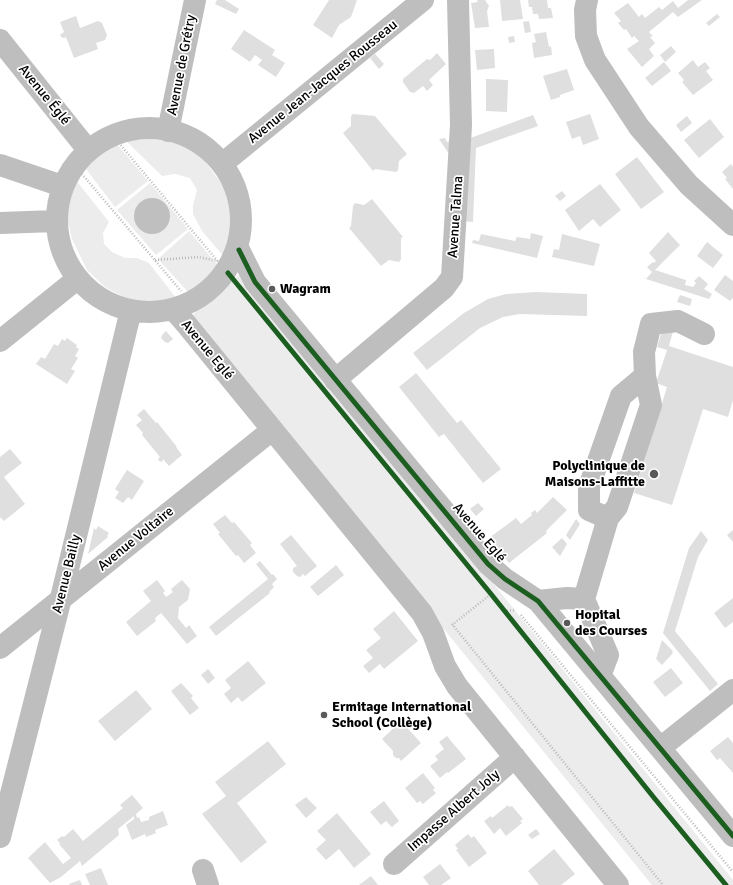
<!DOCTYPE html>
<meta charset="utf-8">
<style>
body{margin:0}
canvas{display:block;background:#fff}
</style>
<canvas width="733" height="885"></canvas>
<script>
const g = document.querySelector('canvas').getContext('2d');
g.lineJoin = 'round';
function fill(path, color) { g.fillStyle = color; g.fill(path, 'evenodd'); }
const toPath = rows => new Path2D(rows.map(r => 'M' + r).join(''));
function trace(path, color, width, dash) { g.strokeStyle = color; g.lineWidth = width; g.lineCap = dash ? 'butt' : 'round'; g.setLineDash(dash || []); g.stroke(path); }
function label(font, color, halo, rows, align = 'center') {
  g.font = font + ' Signika,sans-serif'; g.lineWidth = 3.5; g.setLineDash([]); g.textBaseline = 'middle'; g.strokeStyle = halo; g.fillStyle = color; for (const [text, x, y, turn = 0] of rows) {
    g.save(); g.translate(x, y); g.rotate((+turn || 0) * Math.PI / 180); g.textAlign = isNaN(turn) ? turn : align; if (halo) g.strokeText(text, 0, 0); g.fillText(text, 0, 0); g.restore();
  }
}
fill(toPath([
 [152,138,185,143,205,161,226,190,233,214,231,239,225,258,202,231,193,214,193,205,197,190,190,178,175,174,162,176,124,139],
 [116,143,148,181,115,207,86,169,99,154],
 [75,179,109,222,103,233,104,244,112,252,125,258,137,258,149,263,176,298,158,307,133,302,105,287,87,270,72,239,67,218,69,196],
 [150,183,188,229,156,255,117,210],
 [189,231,220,268,205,283,189,293,158,259],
 [239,275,501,593,733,880,733,885,652,885,190,317]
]), '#ececec');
fill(toPath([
 '134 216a18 18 0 1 1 36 0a18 18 0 1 1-36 0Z'
]), '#bfbfbf');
fill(toPath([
 [217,0,225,0,239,9,236,14,215,4],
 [329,0,357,0,351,17,339,25,332,38,313,25],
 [477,0,485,0,489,6,487,11,489,27,475,28,471,3,478,2],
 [500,0,520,0,523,19,502,21],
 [528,0,547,0,548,8,551,8,553,18,539,19,538,14,533,14,532,7,529,7],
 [688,0,702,0,678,17,673,12,649,32,653,36,650,37,655,43,649,49,654,56,642,67,627,49,639,41,634,36,632,38,626,29,624,30,618,23,621,21,614,13,628,3,639,17,642,14,645,18,659,7,662,10,673,1,678,8],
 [717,14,720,17,709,26,706,23],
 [76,16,80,28,98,21,102,23,107,35,105,40,96,43,98,49,74,58,66,37,64,38,61,37,60,35,64,32,60,22],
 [529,21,531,32,525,33,523,22],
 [244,30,275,50,272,55,285,63,276,77,258,65,262,60,255,55,250,62,231,49],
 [546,32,549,47,551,46,552,55,534,58,532,43,536,42,534,34],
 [514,36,515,42,509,43,508,37],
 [671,46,676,52,665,62,660,55],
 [494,49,495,68,477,70,475,50],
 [437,53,446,64,429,80,433,85,427,91,423,86,414,93,410,92,403,82,403,79,427,59,430,60],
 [375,54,384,64,379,69,370,58],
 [693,60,698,67,705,62,710,68,706,71,713,80,693,95,682,82,684,80,678,73],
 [664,62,671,71,652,86,645,78],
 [567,69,574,90,560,95,560,97,551,100,543,76],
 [486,79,508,80,507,112,486,111],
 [353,114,375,116,407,154,399,161,398,170,396,172,375,169,373,171,343,133,351,126,351,116],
 [590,114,599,139,583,145,580,136,572,139,566,122],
 [533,115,538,126,476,148,473,222,461,221,465,140],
 [687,116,692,123,681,132,676,125],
 [710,119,724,137,699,158,684,140],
 [445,138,447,142,456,140,449,154,439,139],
 [637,157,664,192,641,209,615,174],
 [731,164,733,167,733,189,725,179,727,178,722,172],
 [600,184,621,210,600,227,593,219,579,231,565,210],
 [562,191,566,196,560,201,555,196],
 [372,199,403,237,401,238,401,259,399,262,389,260,381,266,349,228,351,226,353,206,355,203,364,205],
 [668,232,680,245,655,270,686,280,685,285,693,287,696,283,694,281,699,276,708,284,704,289,712,294,709,299,646,279,652,272,647,267,653,262,654,263,656,261,649,253],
 [531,233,543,236,537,258,472,243,473,240,479,241,481,234,515,241,517,237,530,239],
 [562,234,600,244,594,266,552,257,554,249,559,250],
 [707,242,723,255,713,268,697,256],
 [725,275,733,281,733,298,730,301,714,290],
 [536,292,587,294,587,316,520,314,503,317,480,328,427,370,413,353,464,313,488,299,506,294],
 [680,295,692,299,690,306,677,302],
 [166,331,173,339,168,343,165,342,161,338,162,335],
 [662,331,673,331,669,346,733,367,733,400,728,417,703,409,672,505,634,493,667,387,656,383,667,350,657,347],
 [67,338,77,345,76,347,79,349,75,356,78,358,71,369,75,371,67,384,36,364,41,357,45,359,54,344,58,346,62,339,65,341],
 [416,373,457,423,461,420,501,469,483,483,444,434,439,437,399,387],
 [144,409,156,423,157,422,177,447,176,447,182,455,169,466,163,459,162,462,159,461,158,459,160,457,142,435,143,433,136,425,142,420,137,415],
 [10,449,22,463,4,477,25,504,4,521,0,517,0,457],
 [127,470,144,481,132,500,128,497,123,503,115,498,119,492,115,489],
 [553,497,567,510,546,531,547,533,509,563,489,538,516,518,521,524,532,515,531,513,535,510,537,513],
 [478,503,484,509,476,516,470,509],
 [225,515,232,523,234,522,252,543,250,545,256,553,244,563,238,555,236,556,218,534,220,533,213,524],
 [576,519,580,524,570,540,566,535],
 [98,526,109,533,107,536,108,537,88,554,94,528,96,530],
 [733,530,733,542,727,535],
 [701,531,708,540,698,557,675,631,718,684,710,691,663,633,689,548],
 [291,535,317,566,305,576,303,574,300,577,297,576,293,572,293,568,297,566,280,544],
 [562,538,567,544,560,556,552,547],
 [260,561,272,575,273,574,277,579,272,584,274,587,269,592,270,593,216,636,209,627,268,579,256,564],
 [336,565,344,575,318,596,310,587],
 [157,580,165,591,163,593,166,597,173,592,171,589,182,580,190,589,188,600,179,607,178,618,186,628,189,625,197,636,187,644,161,613,155,618,156,621,137,636,126,622,151,601,143,591],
 [733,598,733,622,725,628,714,613],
 [394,611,418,641,384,669,380,664,369,673,363,666,373,658,366,650,381,638,373,629],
 [662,640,673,651,672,652,673,653,662,665,656,659],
 [248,661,266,683,242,702,238,697,231,703,224,694,231,688,225,680],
 [671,668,683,683,665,697,653,682],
 [208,669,215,678,208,684,201,675],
 [181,683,193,696,191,698,199,708,190,715,171,691],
 [136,690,152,709,115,741,98,721],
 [401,721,421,743,401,761,399,758,396,758,393,755,393,751,382,739],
 [447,736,466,759,448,773,447,772,440,778,430,766,438,760,435,756,444,749,439,742],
 [728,737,733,743,733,773,720,758,717,760,710,751],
 [268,741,286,764,237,803,267,842,241,863,202,814,226,796,215,782],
 [423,773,435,788,433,790,436,793,423,804,420,801,417,803,405,788],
 [132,795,143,808,136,814,137,818,139,817,141,822,149,820,149,817,163,811,168,825,155,830,156,833,146,837,145,834,132,840,126,825,134,819,134,816,118,829,119,835,82,866,80,861,61,877,50,883,28,858,45,842,63,864,71,858,59,844,60,843,57,840,62,836,64,837,73,829,83,841,123,808,120,805],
 [306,797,317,808,306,818,295,805],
 [384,801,399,821,392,827,386,821,381,825,370,812],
 [508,805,509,807,512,806,523,819,520,821,522,823,506,836,500,828,494,834,484,821,491,816,492,818],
 [337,813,371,854,354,868,339,849,326,860,316,849,326,840,317,831],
 [536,829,540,834,532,839,528,835],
 [468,834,471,838,474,836,487,853,469,867,456,850,458,849,455,845],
 [554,849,575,874,561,885,539,885,528,871],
 [440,864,451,878,441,885,429,885,423,877],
 [101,868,108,885,90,885,85,874],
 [371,876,378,885,359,885],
 [80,880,82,885,70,885,69,884]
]), '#dfdfdf');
trace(toPath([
 [113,136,225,270],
 [76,167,181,291],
 [155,260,198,257,218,261],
 [504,611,516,610],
 [521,615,733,872],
 [452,624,663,885],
 [452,625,491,594]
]), '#b9b9b9', 2.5, [1, 2]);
trace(toPath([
 [587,0,585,10,586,36,595,60,639,127,689,185,733,225],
 [0,40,88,150],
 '57 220a92 92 0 1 1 184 0a92 92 0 1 1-184 0Z',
 [168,131,195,0],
 [222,164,423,0],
 [0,165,62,186],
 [0,223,55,221],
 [239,250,255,282,488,564,505,579,538,601,733,836],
 [174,310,187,325,422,613,433,633,445,666,457,686,618,885],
 [0,341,77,279],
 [645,376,644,352,651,324,678,321,704,334],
 [335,380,444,288,452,277,461,125,458,0],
 [584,599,608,518,617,507,651,405,645,376,621,396,589,487,589,510,608,518],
 [538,601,567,598,584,599,608,655,600,676],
 [0,648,272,430],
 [660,748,733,690],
 [0,837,61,598,131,310],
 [394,864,515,757],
 [203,870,208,885]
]), '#bebebe', 22);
trace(toPath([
 [239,250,255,282,488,564,505,579,538,601,733,836],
 [228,273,491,594,655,799,726,885]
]), '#1b5e20', 5);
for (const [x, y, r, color] of [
 [272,289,4,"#595959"],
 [654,474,5,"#595959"],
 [567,623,4,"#595959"],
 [324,715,4,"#595959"]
]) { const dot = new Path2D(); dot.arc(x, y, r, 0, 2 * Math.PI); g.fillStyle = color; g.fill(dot); trace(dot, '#fff', 1.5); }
label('14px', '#000', '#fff', [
 ["Avenue de Grétry",182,65,-79],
 ["Avenue Jean-Jacques Rousseau",323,82,-39],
 ["Avenue Églé",44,95,51],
 ["Avenue Talma",456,217,-86],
 ["Avenue Eglé",207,350,50],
 ["Avenue Eglé",479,533,49],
 ["Avenue Voltaire",136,539,-39],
 ["Avenue Bailly",67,574,-76],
 ["Impasse Albert Joly",454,811,-41]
]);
label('bold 14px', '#000', '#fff', [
 ["Wagram",280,289],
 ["Polyclinique de",645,466,"right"],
 ["Maisons-Laffitte",645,482,"right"],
 ["Hopital",575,615],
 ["des Courses",575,631],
 ["Ermitage International",332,707],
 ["School (Collège)",332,723]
], 'left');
</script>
